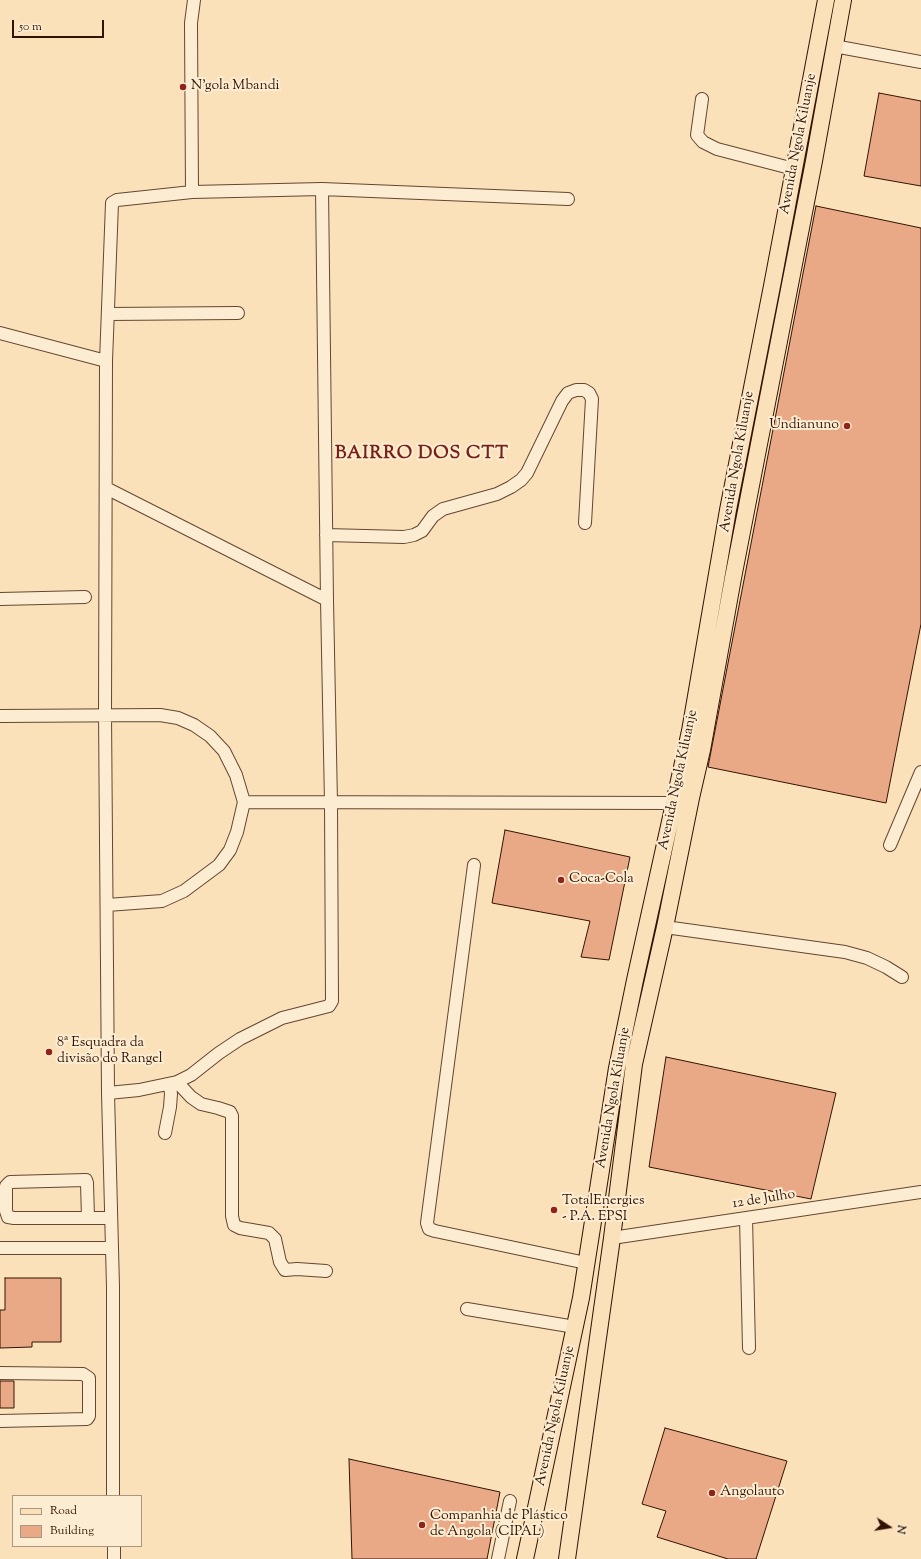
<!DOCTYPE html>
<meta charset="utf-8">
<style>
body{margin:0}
#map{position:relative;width:921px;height:1559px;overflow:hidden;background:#fae1ba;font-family:"Sorts Mill Goudy",serif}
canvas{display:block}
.legend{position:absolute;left:12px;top:1495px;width:130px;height:52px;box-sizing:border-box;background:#fcecd2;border:1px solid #ab957f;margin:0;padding:5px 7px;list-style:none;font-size:12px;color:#321303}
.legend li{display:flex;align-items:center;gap:8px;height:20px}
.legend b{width:20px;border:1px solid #ab957f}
.north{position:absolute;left:869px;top:1507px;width:40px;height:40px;-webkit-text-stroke:3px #fcecd2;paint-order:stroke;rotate:102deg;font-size:11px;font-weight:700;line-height:16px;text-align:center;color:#321303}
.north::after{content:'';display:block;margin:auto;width:14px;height:18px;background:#321303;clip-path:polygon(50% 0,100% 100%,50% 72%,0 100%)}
.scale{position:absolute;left:12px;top:20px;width:92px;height:18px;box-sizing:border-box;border:2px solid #321303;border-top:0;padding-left:5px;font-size:12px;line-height:14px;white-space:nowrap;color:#321303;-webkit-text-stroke:3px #fcecd2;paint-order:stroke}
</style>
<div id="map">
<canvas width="921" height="1559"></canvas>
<ul class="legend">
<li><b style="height:5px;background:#fae1ba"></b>Road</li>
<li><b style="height:11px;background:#e9a987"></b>Building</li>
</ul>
<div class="north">N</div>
<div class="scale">50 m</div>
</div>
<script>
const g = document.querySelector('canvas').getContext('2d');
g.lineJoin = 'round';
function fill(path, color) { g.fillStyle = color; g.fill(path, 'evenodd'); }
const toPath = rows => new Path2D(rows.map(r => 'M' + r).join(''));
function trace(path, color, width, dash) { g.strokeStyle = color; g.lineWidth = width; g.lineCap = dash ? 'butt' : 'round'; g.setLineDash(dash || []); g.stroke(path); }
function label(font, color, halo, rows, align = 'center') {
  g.font = font + ' "Sorts Mill Goudy",serif'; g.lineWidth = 4; g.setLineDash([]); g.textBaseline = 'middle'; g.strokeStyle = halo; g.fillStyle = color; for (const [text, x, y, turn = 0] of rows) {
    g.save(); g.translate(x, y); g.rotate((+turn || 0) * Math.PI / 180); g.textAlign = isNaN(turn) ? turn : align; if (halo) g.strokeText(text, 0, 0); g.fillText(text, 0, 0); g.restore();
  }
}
const building = toPath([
 [879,93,921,101,921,186,864,176,879,93],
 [816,206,921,228,921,624,886,803,708,767,816,206],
 [505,830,630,857,609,960,581,957,590,921,492,903,505,830],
 [666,1057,836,1093,811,1199,649,1167,666,1057],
 [5,1278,61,1278,61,1342,32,1342,32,1347,0,1348,0,1310,5,1310,5,1278],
 [0,1381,14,1381,14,1408,0,1408,0,1381],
 [665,1428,787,1461,756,1559,728,1559,657,1537,666,1511,642,1504,665,1428],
 [349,1459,500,1492,487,1559,352,1559,349,1459]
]);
fill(building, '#e9a987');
trace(building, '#321303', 1);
const minor = toPath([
 [834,46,921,62],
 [702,99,697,135,703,142,717,149,794,169],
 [192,192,191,23,194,0],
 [108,314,238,313],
 [0,333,106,361],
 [106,488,327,600],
 [326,535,404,537,414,535,422,531,433,516,443,509,497,494,511,487,521,480,527,473,562,401,568,393,576,390,584,390,589,393,592,399,585,523],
 [0,599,85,597],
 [0,716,160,715,178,718,194,725,210,736,224,751,236,775,244,802,237,832,230,850,219,865,184,891,162,901,107,905],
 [244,802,675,803],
 [890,845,921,772],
 [474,865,427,1223,429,1229,435,1231,586,1263],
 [665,927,845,952,867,958,886,967,902,977],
 [177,1082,191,1097,201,1104,218,1108,230,1112,232,1116,232,1216,234,1225,240,1228,269,1233,275,1239,280,1262,285,1270,297,1269,326,1271],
 [108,1093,139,1090,177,1082,191,1075,219,1053,240,1039,282,1018,329,1006,332,1001,331,803,327,600,322,189],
 [165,1133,170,1107,171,1094,170,1085],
 [88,1218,87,1183,86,1180,10,1182,6,1186,6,1211,8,1217,14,1218,111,1218],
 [746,1218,749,1348],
 [612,1238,921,1192],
 [0,1248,112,1248],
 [467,1309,575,1327],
 [0,1373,83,1374,89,1378,89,1416,87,1419,0,1421],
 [113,1496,113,1287,108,1093,105,714,106,361,112,203,117,200,192,192,322,189,568,199],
 [114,1546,114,1559],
 [498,1559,510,1501]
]);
const major = toPath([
 [525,1559,581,1298,617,1068,635,980,690,731,728,510,772,286,826,0],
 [567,1559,612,1238,634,1064,665,927,691,798,702,750,733,578,814,161,843,0]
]);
trace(minor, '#644631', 14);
trace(major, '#321303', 18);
trace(minor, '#fcecd2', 12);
trace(major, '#fae1ba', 16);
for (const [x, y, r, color] of [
 [183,87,4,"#8f2418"],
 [847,426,4,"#8f2418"],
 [561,880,4,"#8f2418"],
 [49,1052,4,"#8f2418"],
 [554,1210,4,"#8f2418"],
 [712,1493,4,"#8f2418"],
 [422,1525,4,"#8f2418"]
]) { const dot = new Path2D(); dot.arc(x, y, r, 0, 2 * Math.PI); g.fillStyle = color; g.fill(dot); trace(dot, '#fcecd2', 1.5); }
label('14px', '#321303', '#fcecd2', [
 ["N'gola Mbandi",191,87],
 ["Undianuno",839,426,"right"],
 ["Coca-Cola",569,880],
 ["8ª Esquadra da",57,1044],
 ["divisão do Rangel",57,1060],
 ["TotalEnergies",562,1202],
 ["- P.A. EPSI",562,1218],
 ["Angolauto",720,1493],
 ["Companhia de Plástico",430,1517],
 ["de Angola (CIPAL)",430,1533]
], 'left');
label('14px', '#321303', '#fcecd2', [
 ["Avenida Ngola Kiluanje",799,144,-79],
 ["Avenida Ngola Kiluanje",738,462,-80],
 ["Avenida Ngola Kiluanje",679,780,-78],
 ["Avenida Ngola Kiluanje",614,1098,-80],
 ["12 de Julho",764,1200,-9],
 ["Avenida Ngola Kiluanje",556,1416,-78]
]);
g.letterSpacing = '1px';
label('bold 18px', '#7a1f14', '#fcecd2', [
 ["BAIRRO DOS CTT",422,455]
]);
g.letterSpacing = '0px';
</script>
